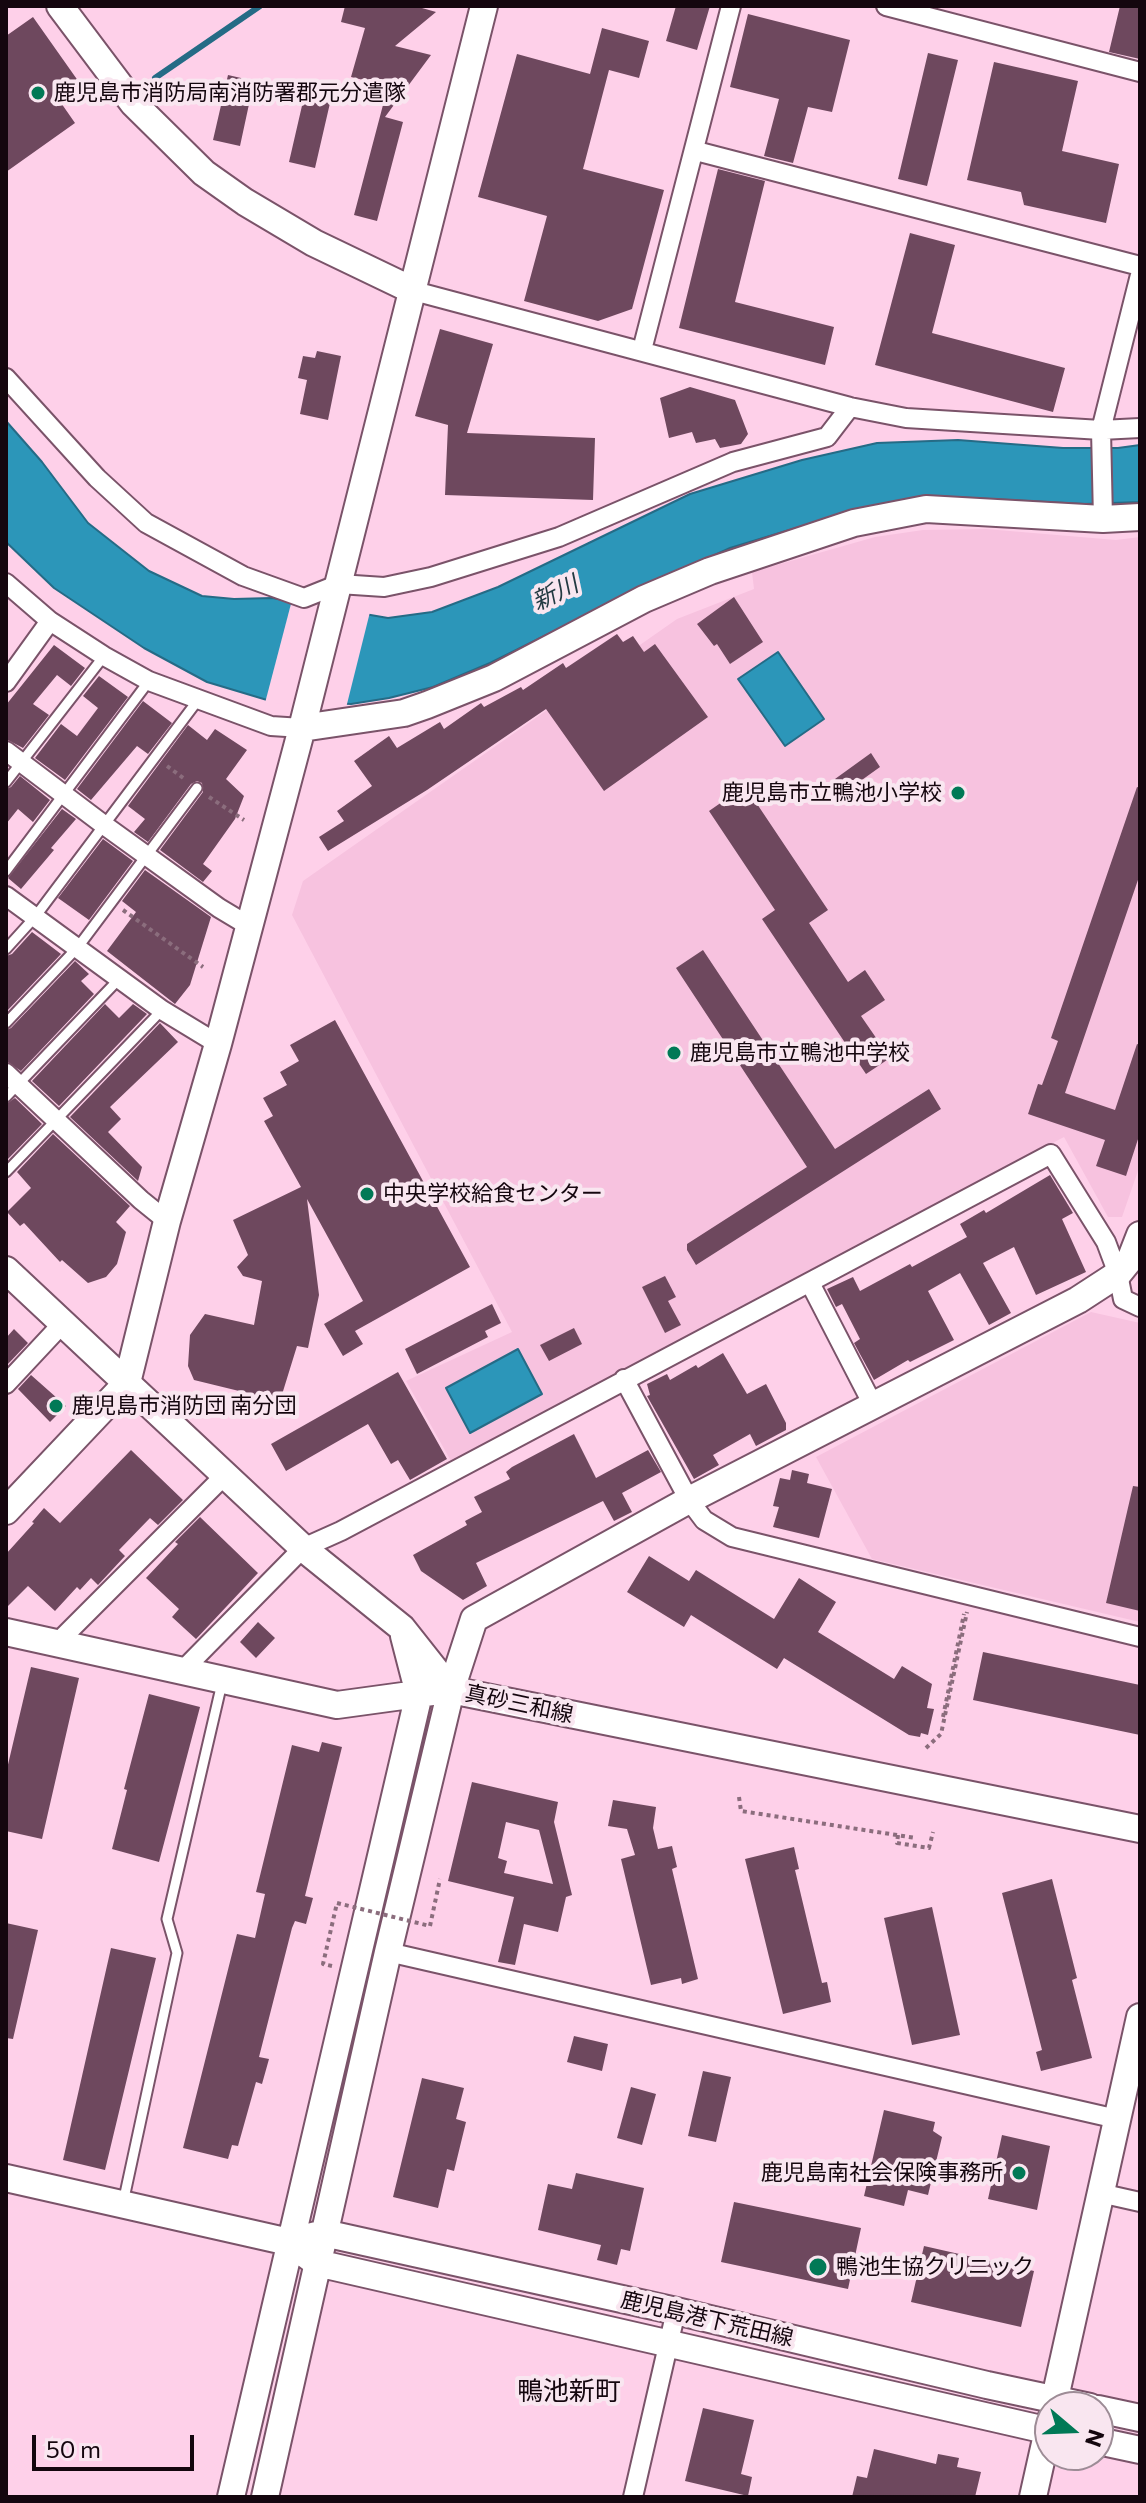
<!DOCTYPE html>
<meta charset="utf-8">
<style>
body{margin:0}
#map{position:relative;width:1146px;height:2503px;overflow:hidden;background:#fed0e9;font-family:Commissioner,sans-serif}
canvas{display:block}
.frame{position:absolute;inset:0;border:8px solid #14060e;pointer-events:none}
.north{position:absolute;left:1034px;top:2391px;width:80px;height:80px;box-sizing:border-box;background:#f9e6f0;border:2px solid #9d8c96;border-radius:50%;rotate:109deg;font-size:22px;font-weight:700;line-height:32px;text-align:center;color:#14060e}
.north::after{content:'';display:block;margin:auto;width:28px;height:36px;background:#017956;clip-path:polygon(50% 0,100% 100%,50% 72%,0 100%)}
.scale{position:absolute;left:32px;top:2435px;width:162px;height:36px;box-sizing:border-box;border:4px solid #14060e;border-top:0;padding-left:10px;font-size:24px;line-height:28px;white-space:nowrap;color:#14060e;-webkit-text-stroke:6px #f9e6f0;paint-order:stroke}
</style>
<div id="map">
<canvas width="1146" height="2503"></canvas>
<div class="frame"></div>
<div class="north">N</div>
<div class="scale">50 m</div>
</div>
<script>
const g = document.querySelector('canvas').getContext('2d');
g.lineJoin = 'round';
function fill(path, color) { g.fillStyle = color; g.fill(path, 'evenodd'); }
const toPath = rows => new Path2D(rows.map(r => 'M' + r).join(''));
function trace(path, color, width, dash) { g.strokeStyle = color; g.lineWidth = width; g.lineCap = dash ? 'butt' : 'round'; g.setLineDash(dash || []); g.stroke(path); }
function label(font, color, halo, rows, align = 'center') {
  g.font = font + ' Commissioner,"Noto Sans JP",sans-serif'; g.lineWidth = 8; g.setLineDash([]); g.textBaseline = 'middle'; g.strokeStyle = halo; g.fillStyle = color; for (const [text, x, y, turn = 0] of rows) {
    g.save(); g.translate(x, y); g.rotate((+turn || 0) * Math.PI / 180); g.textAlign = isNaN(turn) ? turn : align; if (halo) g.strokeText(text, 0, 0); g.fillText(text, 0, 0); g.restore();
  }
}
fill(toPath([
 [986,529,1116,540,1140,537,1140,1165,1122,1217,1108,1217,1064,1137,451,1461,406,1381,512,1332,292,915,303,881,677,619,754,589,752,572,875,537,923,530],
 [1091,1312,1140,1323,1140,1622,872,1559,816,1457]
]), '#f7c2df');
const water = toPath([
 [6,421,42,462,88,523,149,571,202,596,234,599,272,598,388,618,432,612,498,587,690,494,802,460,877,443,958,440,1063,448,1118,448,1140,445,1140,502,1084,504,934,496,839,515,730,548,623,597,490,663,433,687,389,698,351,704,267,700,207,682,144,648,54,588,6,542,6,421],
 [778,652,824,719,785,746,738,679,778,652],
 [518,1349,542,1394,470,1433,446,1388,518,1349]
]);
fill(water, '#2c96b9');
trace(water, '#256b86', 2);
fill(toPath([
 [292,600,370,612,346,708,265,703]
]), '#fed0e9');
trace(toPath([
 [155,78,260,6]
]), '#256b86', 6);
fill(toPath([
 [345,6,415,6,436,12,395,46,431,55,385,117,403,122,377,221,354,215,388,86,351,77,365,28,341,22],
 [676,6,710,6,697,50,666,41],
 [1120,6,1140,6,1140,59,1109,52],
 [748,14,850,40,832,112,808,107,793,163,764,156,779,99,730,87],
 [33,17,81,85,59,100,75,123,6,172,6,36],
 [602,28,649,41,639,78,609,70,583,169,664,190,632,309,598,321,524,301,547,216,478,197,517,54,590,74],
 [928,53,958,60,927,186,898,179],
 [994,62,1078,81,1062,151,1119,164,1106,223,1024,205,1021,192,967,180],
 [228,75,254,81,240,146,213,140],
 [304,97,330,103,315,168,289,162],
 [718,169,765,181,735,302,834,327,825,365,679,328],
 [910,233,955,245,932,333,1065,368,1053,412,875,365],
 [440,329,493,344,467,433,595,438,593,500,445,495,448,425,415,416],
 [317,351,341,356,328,420,300,414,307,380,298,378,303,356,315,358],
 [690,387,735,400,748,434,741,444,720,448,715,439,696,443,692,432,669,438,660,398],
 [734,597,763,642,730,664,717,644,714,646,697,624],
 [617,634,623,642,633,636,644,652,655,644,708,717,604,791,546,709,427,790,328,851,319,837,344,821,337,811,372,786,354,761,389,736,397,748,440,722,444,729,481,703,484,707,521,687,523,690,563,663,566,668],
 [54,645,85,668,71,686,57,675,33,704,49,715,23,748,6,739,6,705],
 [99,676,128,697,65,780,35,758,61,724,77,736,98,708,83,696],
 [143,701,172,723,148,754,137,746,91,800,77,789],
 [188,725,207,740,215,729,247,750,226,779,244,796,235,819,203,864,212,871,203,882,160,850,203,792,202,783,197,781,191,784,148,842,134,832,145,819,128,806],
 [871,753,880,767,845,792,835,779],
 [20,776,50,800,33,822,18,809,6,824,6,789,11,787],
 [745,786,828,910,809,923,848,982,865,970,885,1000,861,1016,890,1058,866,1074,762,919,775,910,709,811],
 [1137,787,1140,788,1140,874,1065,1093,1115,1110,1137,1044,1140,1045,1140,1133,1126,1176,1096,1166,1105,1140,1028,1114,1038,1084,1042,1085,1058,1041,1051,1038],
 [62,809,76,819,51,848,54,850,21,889,8,878],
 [103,839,133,861,89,920,58,898],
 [145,870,211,917,190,985,175,1004,107,951,136,912,122,901],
 [32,932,61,954,6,1012,6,956,12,954],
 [703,950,835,1149,929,1089,941,1109,696,1265,687,1250,687,1244,807,1167,676,968],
 [75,961,89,974,81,981,94,994,21,1071,6,1061,6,1030,11,1028],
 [105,1004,119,1018,133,1004,147,1014,59,1106,32,1081],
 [335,1020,470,1267,355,1331,363,1344,343,1356,324,1324,363,1301,307,1199,319,1295,308,1348,297,1346,280,1401,194,1380,188,1366,190,1335,205,1314,254,1325,262,1281,243,1276,237,1267,248,1255,233,1220,301,1187,264,1121,273,1116,263,1098,287,1085,280,1072,299,1061,290,1045],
 [160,1023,178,1042,110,1107,121,1119,108,1132,142,1167,138,1181,70,1117],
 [15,1098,42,1124,6,1161,6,1104],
 [53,1134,130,1206,116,1222,126,1232,117,1264,106,1277,88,1283,62,1260,60,1262,24,1223,20,1226,7,1212,31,1188,17,1172],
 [1050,1175,1073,1213,1062,1219,1086,1272,1036,1295,1014,1247,983,1263,1011,1313,989,1325,960,1273,928,1291,954,1340,910,1362,908,1360,874,1380,854,1343,860,1339,842,1304,836,1307,827,1289,853,1277,860,1291,910,1264,912,1267,967,1237,960,1224,984,1210,986,1213],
 [665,1276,676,1297,668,1301,681,1325,665,1333,642,1287],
 [492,1304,501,1323,485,1331,488,1337,417,1374,405,1349],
 [574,1328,582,1344,549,1361,540,1345],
 [14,1329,28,1343,6,1366,6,1338],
 [723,1353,747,1394,766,1384,786,1423,786,1430,756,1446,750,1434,713,1455,719,1465,694,1479,647,1396,650,1395,647,1384,667,1374,670,1380,696,1365,698,1368],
 [398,1372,447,1459,410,1480,398,1460,391,1464,368,1424,286,1471,271,1444],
 [31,1375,66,1406,50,1422,18,1389],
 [574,1434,596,1478,648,1450,661,1472,622,1493,632,1512,614,1521,603,1501,476,1563,487,1586,463,1600,421,1571,413,1555,467,1525,465,1521,482,1512,474,1497,510,1479,506,1472,512,1467],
 [131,1450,183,1500,158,1525,150,1518,119,1550,125,1556,98,1585,91,1578,80,1590,77,1587,55,1611,28,1586,6,1608,6,1554,34,1523,32,1522,44,1508,60,1523],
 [792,1470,809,1474,807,1483,832,1489,819,1538,773,1527,779,1507,773,1506,780,1478,790,1480],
 [1133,1486,1140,1487,1140,1611,1106,1603],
 [200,1517,258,1573,196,1639,172,1617,179,1609,146,1578,178,1544,175,1542],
 [649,1556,689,1581,696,1570,774,1619,799,1578,836,1602,818,1632,894,1679,902,1666,932,1684,927,1708,934,1709,928,1735,921,1733,920,1737,909,1735,784,1658,777,1669,691,1615,684,1627,627,1592],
 [258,1622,275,1638,256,1658,240,1642],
 [983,1652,1140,1685,1140,1735,973,1700],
 [31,1667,79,1678,42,1839,6,1831,6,1773],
 [149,1694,200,1707,159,1862,112,1849,127,1790,124,1789],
 [322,1742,342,1747,305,1896,313,1898,306,1924,295,1921,292,1928,259,2057,269,2059,262,2084,256,2082,238,2146,232,2145,228,2159,183,2148,237,1934,255,1938,265,1894,256,1892,292,1745,319,1752],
 [472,1782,558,1802,554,1822,572,1895,566,1897,558,1932,524,1924,515,1965,498,1962,514,1897,448,1881],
 [506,1822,539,1830,553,1884,504,1873,507,1861,498,1858],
 [613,1800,656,1807,653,1828,658,1849,672,1846,677,1867,672,1869,698,1979,682,1984,681,1978,651,1985,621,1859,635,1855,627,1829,608,1826],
 [794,1847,799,1869,795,1870,822,1983,827,1982,831,2002,783,2014,745,1859],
 [1052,1879,1077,1978,1072,1980,1092,2058,1041,2071,1036,2052,1042,2050,1002,1893],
 [932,1907,960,2035,912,2045,884,1918],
 [6,1923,38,1930,13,2039,6,2038],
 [111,1948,156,1958,105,2170,63,2160],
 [574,2036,608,2044,602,2071,567,2062],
 [703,2071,731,2077,716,2142,688,2136],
 [422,2078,464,2088,456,2119,466,2122,454,2171,447,2169,438,2208,393,2197],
 [631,2087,656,2094,642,2145,617,2138],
 [884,2110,935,2122,933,2131,942,2137,928,2195,908,2190,904,2206,864,2196],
 [1002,2135,1050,2146,1037,2210,988,2199],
 [576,2173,644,2188,630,2251,621,2249,617,2265,597,2260,601,2245,538,2230,548,2184,572,2189],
 [734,2202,861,2228,848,2289,721,2262],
 [924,2246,1034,2271,1021,2327,911,2302],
 [703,2408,754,2420,741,2474,752,2477,748,2496,685,2481],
 [874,2449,936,2464,938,2454,959,2458,957,2467,981,2472,975,2497,852,2497,857,2476,867,2478]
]), '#6e485e');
const lane = toPath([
 [6,782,104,656],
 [6,871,149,681],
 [6,949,35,917,198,700],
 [6,1023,78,947,197,788],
 [6,1097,120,978],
 [6,1172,162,1010],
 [123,2203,177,1953,167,1919,222,1683]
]);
const street = toPath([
 [886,6,1140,72],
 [696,151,1140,266],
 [414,291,850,407,906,418,1101,430,1140,428],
 [642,350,731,6],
 [6,378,97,478,146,523,243,576,304,598,339,584,384,587,431,577,559,537,733,462,827,437,850,407],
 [1103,519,1101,430,1140,275],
 [6,583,50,621,104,656,149,681,271,726,302,728],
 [6,682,50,621],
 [6,751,104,825,219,908,249,926],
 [6,896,162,1010,218,1044],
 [6,1073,141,1200,167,1221],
 [810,1283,873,1405],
 [624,1379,689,1500,704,1520,732,1537,1140,1637],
 [6,1384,63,1323],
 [57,1643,225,1475],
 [182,1671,303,1548,341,1531,1051,1154,1106,1242,1118,1274,1123,1299,1140,1307],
 [388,1952,1117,2119],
 [1100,2193,1140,2202],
 [633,2497,676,2311]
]);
const secondary = toPath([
 [60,6,133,103,204,173,245,202,314,243,414,291],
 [302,728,404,713,427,705,494,678,644,599,710,571,854,523,926,509,1103,519,1140,517],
 [6,1270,303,1548,402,1628,451,1690,1140,1829],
 [6,1511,127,1383,167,1221,218,1044,302,728,484,6],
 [6,1632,337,1705,432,1692],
 [6,2178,289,2242,317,2263,1050,2431],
 [308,2237,324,2233,676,2311,987,2385,1090,2407],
 [1053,2407,1140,2017],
 [1098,2409,1140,2418],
 [1098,2441,1140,2450],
 [231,2497,419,1694,404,1636],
 [265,2497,388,1952,451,1690,474,1619,689,1500,1078,1300,1118,1274,1131,1258,1140,1235],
 [1033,2497,1050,2421]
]);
trace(lane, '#7a5369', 13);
trace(street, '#7a5369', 22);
trace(secondary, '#7a5369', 30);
trace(toPath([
 [167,766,186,780],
 [209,797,244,820],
 [123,910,203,967],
 [943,1717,964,1614],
 [926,1748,941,1734,967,1612],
 [739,1797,741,1811,916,1838],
 [898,1835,897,1843,929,1848,933,1832],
 [430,1926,440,1879],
 [332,1966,323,1964,337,1903]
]), '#8b6d7d', 4, [4, 4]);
trace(lane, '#fff', 9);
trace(street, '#fff', 18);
trace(secondary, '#fff', 26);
trace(toPath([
 [337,1903,430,1926]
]), '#8b6d7d', 4, [4, 4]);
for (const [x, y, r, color] of [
 [38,93,8,"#017956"],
 [958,793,8,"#017956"],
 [674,1053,8,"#017956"],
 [367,1194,8,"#017956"],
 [56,1406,8,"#017956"],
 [1019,2173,8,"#017956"],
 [818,2267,10,"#017956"]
]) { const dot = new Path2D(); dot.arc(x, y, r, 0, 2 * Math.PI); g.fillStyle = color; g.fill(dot); trace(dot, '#f9e6f0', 3); }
label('22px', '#14060e', '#f9e6f0', [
 ["鹿児島市消防局南消防署郡元分遣隊",54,93],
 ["鹿児島市立鴨池小学校",942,793,"right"],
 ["鹿児島市立鴨池中学校",690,1053],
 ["中央学校給食センター",383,1194],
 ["鹿児島市消防団 南分団",72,1406],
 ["鹿児島南社会保険事務所",1003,2173,"right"],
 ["鴨池生協クリニック",836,2267]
], 'left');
label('22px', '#14060e', '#f9e6f0', [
 ["真砂三和線",519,1704,12],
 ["鹿児島港下荒田線",707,2319,13]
]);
label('italic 24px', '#233a42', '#f9e6f0', [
 ["新川",555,593,-26]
]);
label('26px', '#14060e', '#f9e6f0', [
 ["鴨池新町",569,2391]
]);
</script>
